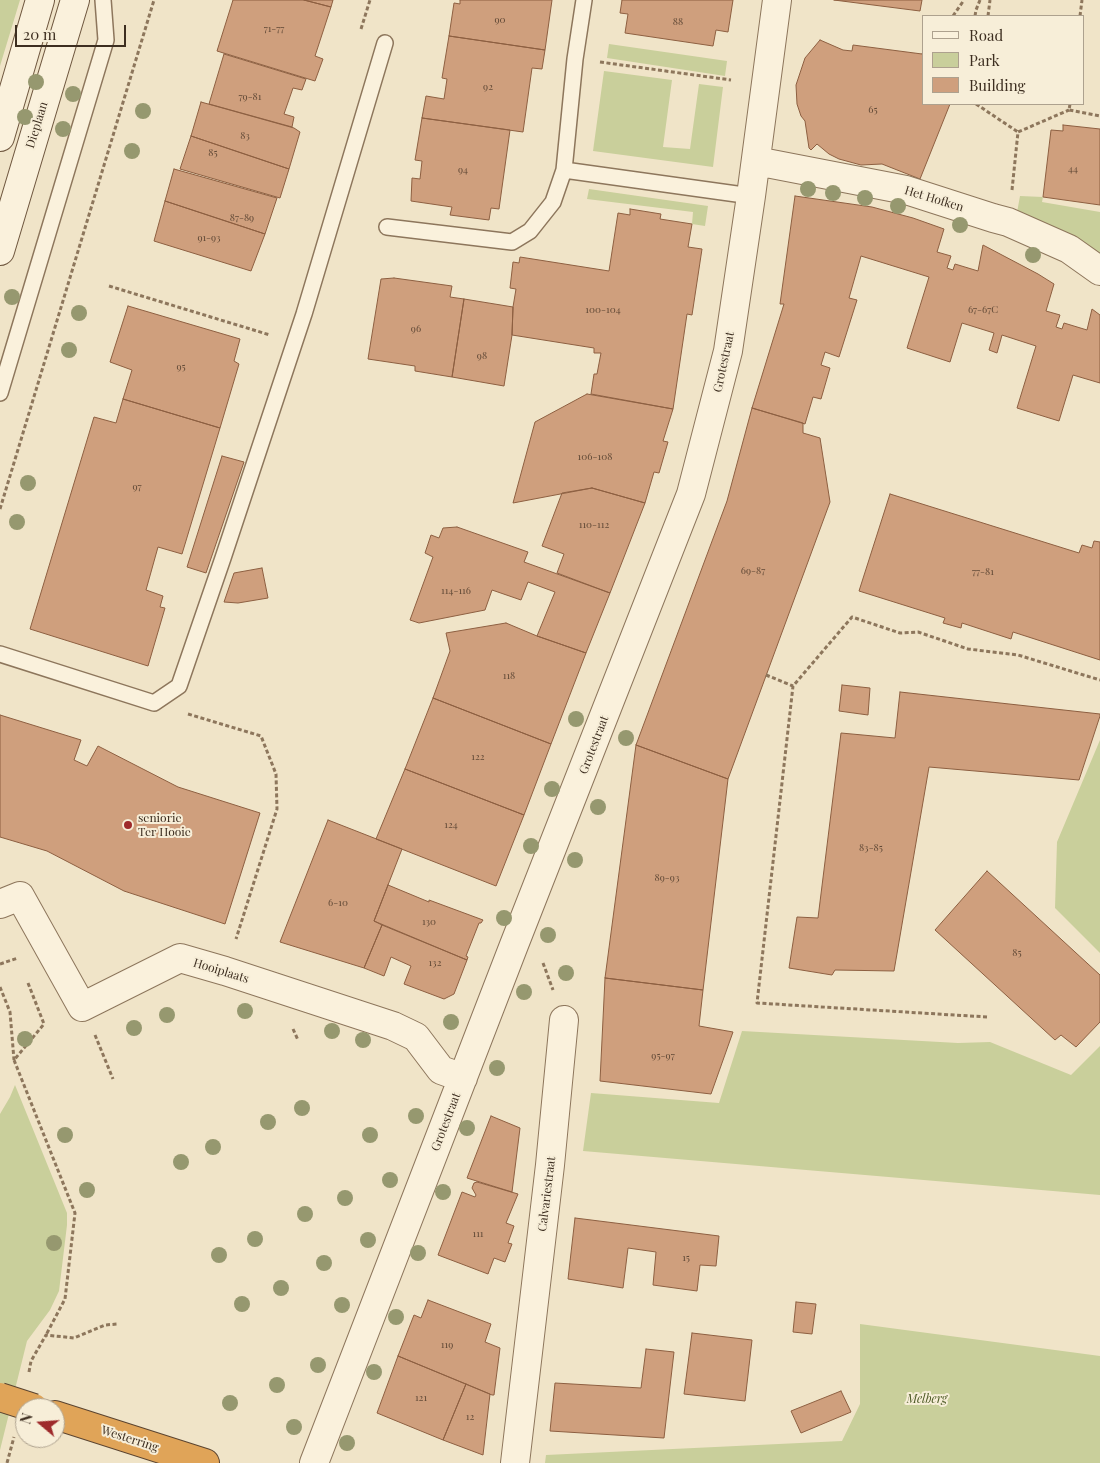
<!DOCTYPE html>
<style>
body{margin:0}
#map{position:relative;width:1100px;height:1463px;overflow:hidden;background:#f0e4c8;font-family:"Playfair Display",serif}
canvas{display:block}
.legend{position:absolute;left:922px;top:15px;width:162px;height:90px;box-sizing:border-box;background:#f7eed8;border:1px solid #ada18e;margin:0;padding:6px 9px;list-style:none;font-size:15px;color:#3d2e20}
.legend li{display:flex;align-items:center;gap:10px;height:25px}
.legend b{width:25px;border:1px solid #ada18e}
.north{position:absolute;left:15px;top:1398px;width:50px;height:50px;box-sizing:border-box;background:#f7eed8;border:1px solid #ada18e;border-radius:50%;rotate:288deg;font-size:14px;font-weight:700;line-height:20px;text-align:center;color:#3d2e20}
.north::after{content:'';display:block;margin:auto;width:18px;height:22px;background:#9e2a2b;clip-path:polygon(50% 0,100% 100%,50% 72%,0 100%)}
.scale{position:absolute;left:15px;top:25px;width:111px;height:22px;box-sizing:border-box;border:2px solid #3d2e20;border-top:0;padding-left:6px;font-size:15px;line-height:18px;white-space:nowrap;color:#3d2e20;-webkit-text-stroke:4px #f7eed8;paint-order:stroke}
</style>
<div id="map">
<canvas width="1100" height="1463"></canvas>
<ul class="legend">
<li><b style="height:6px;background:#faf1dc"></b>Road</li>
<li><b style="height:14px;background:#c9cf9b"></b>Park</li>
<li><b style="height:14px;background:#cf9f7d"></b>Building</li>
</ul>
<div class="north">N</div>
<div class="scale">20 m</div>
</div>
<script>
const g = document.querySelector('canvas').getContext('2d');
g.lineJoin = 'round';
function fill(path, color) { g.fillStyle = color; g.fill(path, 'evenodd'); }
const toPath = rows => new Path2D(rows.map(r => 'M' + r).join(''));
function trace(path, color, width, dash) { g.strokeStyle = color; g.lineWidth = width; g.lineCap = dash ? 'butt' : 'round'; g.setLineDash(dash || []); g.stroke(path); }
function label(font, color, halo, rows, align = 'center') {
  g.font = font + ' "Playfair Display",serif'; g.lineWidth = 4; g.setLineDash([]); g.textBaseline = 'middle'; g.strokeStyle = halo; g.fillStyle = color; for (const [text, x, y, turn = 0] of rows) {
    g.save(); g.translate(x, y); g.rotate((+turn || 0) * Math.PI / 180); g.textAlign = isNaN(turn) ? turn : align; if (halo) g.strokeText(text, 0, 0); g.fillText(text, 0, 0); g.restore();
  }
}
fill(toPath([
 [0,0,20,0,0,66],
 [609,44,727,61,725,76,607,58],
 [604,71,672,80,663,147,690,149,699,84,723,87,713,167,593,151],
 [589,189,708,206,705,226,692,224,693,212,587,199],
 [1020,196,1043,197,1042,202,1100,212,1100,261,1016,218],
 [1100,740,1100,953,1055,908,1057,842],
 [742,1031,958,1043,990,1042,1071,1075,1100,1046,1100,1195,583,1151,591,1093,719,1103],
 [15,1085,67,1213,67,1225,59,1291,50,1310,27,1341,0,1450,0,1114,10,1097],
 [860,1324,1100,1356,1100,1463,545,1463,546,1455,842,1441,860,1404]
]), '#c9cf9b');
const building = toPath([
 [233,0,304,0,331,7,315,56,323,59,315,81,217,51,233,0],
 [304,0,333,0,331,7,304,0],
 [460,0,552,0,545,50,449,36,454,3,460,4,460,0],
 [622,0,733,0,728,32,716,30,713,46,625,33,628,14,620,13,622,0],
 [834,0,922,0,920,11,834,0],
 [449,36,545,50,542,69,532,68,523,132,422,118,426,96,444,99,447,79,442,78,449,36],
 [820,40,843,50,852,51,853,45,922,54,923,51,924,52,924,104,950,104,920,179,882,164,861,165,839,159,829,154,817,144,811,150,809,148,805,121,801,116,797,104,796,85,805,58,820,40],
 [224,54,306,79,302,90,293,88,284,114,294,117,292,127,209,104,224,54],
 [201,102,294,128,300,132,289,169,191,136,201,102],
 [422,118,510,130,499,209,491,208,489,220,450,215,452,207,411,201,412,178,420,179,422,161,415,160,422,118],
 [1063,125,1100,129,1100,205,1043,197,1051,130,1063,131,1063,125],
 [191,136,289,169,280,198,180,169,191,136],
 [174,169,277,198,265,234,165,201,174,169],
 [795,196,872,207,913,218,944,229,937,252,951,256,947,268,953,270,955,264,978,271,983,245,1038,274,1054,284,1046,311,1060,315,1056,327,1062,329,1064,323,1087,330,1092,309,1100,315,1100,383,1073,375,1059,421,1017,408,1036,346,1002,335,997,353,989,350,994,333,962,323,950,362,907,348,929,277,861,256,849,298,857,300,839,357,825,352,821,365,830,368,821,399,813,397,805,424,752,408,784,304,780,304,795,196],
 [165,201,265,234,251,271,154,241,165,201],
 [630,209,661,214,660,219,692,224,688,247,702,249,692,315,687,314,673,409,591,394,594,374,597,374,601,353,594,353,594,348,512,335,513,307,516,289,510,288,513,262,519,263,520,257,609,271,618,213,630,215,630,209],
 [394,278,452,286,450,297,464,299,452,377,415,371,415,366,368,359,381,279,394,278],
 [464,299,513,307,512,335,504,386,452,377,464,299],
 [128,306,240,339,234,361,239,364,220,428,123,399,132,370,110,362,128,306],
 [587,394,673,409,663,441,668,442,659,473,654,472,645,503,592,488,513,503,535,422,587,394],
 [123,399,220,428,182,554,158,547,146,590,163,596,160,607,165,608,148,666,30,629,94,417,116,423,123,399],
 [752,408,803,423,803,433,820,438,830,502,728,779,636,745,727,501,752,408],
 [222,456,244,462,206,573,187,567,222,456],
 [592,488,645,503,610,593,557,573,564,554,542,546,562,493,592,488],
 [890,494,1079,553,1082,545,1092,548,1094,541,1100,542,1100,660,1013,632,1011,639,962,623,961,628,943,623,945,618,859,591,890,494],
 [457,527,528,552,524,562,610,593,586,653,537,636,555,592,528,582,521,600,492,590,485,610,419,623,410,620,433,557,425,553,431,535,439,538,443,528,457,527],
 [262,568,268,598,238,603,224,602,234,573,262,568],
 [506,623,537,636,586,653,551,744,433,698,450,651,446,633,506,623],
 [842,685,870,688,868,715,839,711,842,685],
 [900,692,1100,714,1100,716,1079,780,929,767,894,971,835,970,832,975,789,968,797,917,818,918,841,733,895,738,900,692],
 [433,698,551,744,524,815,405,769,433,698],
 [0,715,81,740,74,760,87,766,98,746,178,787,260,813,225,924,124,891,47,851,0,837,0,715],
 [636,745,728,779,703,990,605,978,636,745],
 [405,769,524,815,496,886,376,839,405,769],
 [328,820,402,849,374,921,382,925,364,968,280,942,328,820],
 [987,871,1100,975,1100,1022,1076,1047,1061,1035,1055,1040,935,930,987,871],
 [388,885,429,902,429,900,483,920,481,923,479,923,466,956,468,957,467,960,374,921,388,885],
 [382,925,467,960,454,994,444,999,404,984,411,966,391,957,384,976,364,968,382,925],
 [605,978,703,990,699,1026,733,1032,711,1094,600,1081,605,978],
 [491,1116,520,1128,512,1192,467,1178,491,1116],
 [477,1182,518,1194,506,1223,514,1226,508,1243,512,1244,505,1262,494,1258,488,1274,438,1255,462,1192,475,1197,476,1195,472,1188,474,1183,477,1182],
 [575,1218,719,1236,716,1266,700,1265,697,1291,653,1285,656,1252,628,1248,623,1288,568,1279,575,1218],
 [428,1300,491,1324,485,1342,500,1348,494,1395,492,1395,398,1356,414,1315,421,1318,428,1300],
 [796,1302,816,1304,812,1334,793,1332,796,1302],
 [692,1333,752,1340,745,1401,684,1394,692,1333],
 [646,1349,674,1352,664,1438,550,1431,555,1383,641,1388,646,1349],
 [398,1356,466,1384,443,1440,377,1413,398,1356],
 [466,1384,490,1394,483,1455,443,1440,466,1384],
 [841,1391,851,1412,801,1433,791,1411,841,1391]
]);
fill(building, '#cf9f7d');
trace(building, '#8d5f41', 1);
const lane = toPath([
 [584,0,575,59,564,170,751,196],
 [387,227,512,242,530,231,553,202,564,170],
 [0,393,106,40,103,0],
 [0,654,154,703,179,686,223,558,304,314,385,43]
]);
const street = toPath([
 [756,161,906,190,993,218,1008,222,1069,249,1100,271],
 [0,904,20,896,82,1007,180,958,225,971,393,1026,416,1037,441,1070,463,1078],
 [314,1463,514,945,691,494,728,351,751,196,777,0],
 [515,1463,550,1165,564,1020]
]);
const secondary = toPath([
 [0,137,40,0],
 [0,251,75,0]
]);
const highway = toPath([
 [55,1415,205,1463]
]);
trace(lane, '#8d765c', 18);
trace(street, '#8d765c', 30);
trace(secondary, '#6f573f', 30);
trace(highway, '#5b4430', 30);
trace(toPath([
 [953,16,964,0],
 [975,16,976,10,980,0],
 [988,16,990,0],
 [1080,16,1082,0],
 [361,29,370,0],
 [600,62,731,80],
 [976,104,1018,132],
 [1070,104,1069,110,1100,116],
 [1012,190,1018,132,1069,110],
 [109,286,270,335],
 [0,509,154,0],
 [766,675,793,686],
 [188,714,261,736,276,774,277,809,236,939],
 [543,963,553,990],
 [0,964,18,958],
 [28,983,44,1024,14,1060,75,1213,65,1299,46,1335],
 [0,987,10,1012,14,1060],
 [987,1017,757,1003,793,686,852,617,900,633,918,632,968,649,1018,655,1100,680],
 [293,1029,298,1040],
 [95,1035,113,1079],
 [29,1372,31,1361,46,1335,74,1338,105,1325,118,1324],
 [7,1463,14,1437]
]), '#8d765c', 3, [4, 2.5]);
trace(lane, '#faf1dc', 15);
trace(street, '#faf1dc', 28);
trace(secondary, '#faf1dc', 28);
trace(highway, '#e0a458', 28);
const highwayBridge = toPath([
 [0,1397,34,1408]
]);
trace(highwayBridge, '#5b4430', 30, []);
trace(highwayBridge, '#e0a458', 28);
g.fillStyle = '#96986f';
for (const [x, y] of [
 [36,82],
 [73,94],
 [143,111],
 [25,117],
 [63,129],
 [132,151],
 [808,189],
 [833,193],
 [865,198],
 [898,206],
 [960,225],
 [1033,255],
 [12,297],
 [79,313],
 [69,350],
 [28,483],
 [17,522],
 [576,719],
 [626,738],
 [552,789],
 [598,807],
 [531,846],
 [575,860],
 [504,918],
 [548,935],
 [566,973],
 [524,992],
 [245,1011],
 [167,1015],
 [451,1022],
 [134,1028],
 [332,1031],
 [25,1039],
 [363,1040],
 [497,1068],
 [302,1108],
 [416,1116],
 [268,1122],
 [467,1128],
 [65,1135],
 [370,1135],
 [213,1147],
 [181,1162],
 [390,1180],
 [87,1190],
 [443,1192],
 [345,1198],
 [305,1214],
 [255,1239],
 [368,1240],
 [54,1243],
 [418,1253],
 [219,1255],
 [324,1263],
 [281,1288],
 [242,1304],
 [342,1305],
 [396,1317],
 [318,1365],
 [374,1372],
 [277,1385],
 [230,1403],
 [294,1427],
 [347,1443]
]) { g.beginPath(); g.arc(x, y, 8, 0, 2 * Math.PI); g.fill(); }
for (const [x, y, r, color] of [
 [128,825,5,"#9e2a2b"]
]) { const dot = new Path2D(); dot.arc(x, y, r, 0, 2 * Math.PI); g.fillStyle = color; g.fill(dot); trace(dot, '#f7eed8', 2); }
label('10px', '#624a37', null, [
 ["90",500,20],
 ["88",678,22],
 ["71-77",274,29],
 ["92",488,87],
 ["79-81",250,97],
 ["65",873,110],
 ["83",245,136],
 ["85",213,153],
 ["44",1073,169],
 ["94",463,170],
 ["87-89",242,218],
 ["91-93",209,238],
 ["100-104",603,310],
 ["67-67C",983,310],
 ["96",416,329],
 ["98",482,356],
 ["95",181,367],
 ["106-108",595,457],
 ["97",137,487],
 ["110-112",594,525],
 ["69-87",753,571],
 ["77-81",983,572],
 ["114-116",456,591],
 ["118",509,676],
 ["122",478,757],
 ["124",451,825],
 ["83-85",871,848],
 ["89-93",667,878],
 ["6-10",338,903],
 ["130",429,922],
 ["85",1017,953],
 ["132",435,963],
 ["95-97",663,1056],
 ["111",478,1234],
 ["15",686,1258],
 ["119",447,1345],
 ["121",421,1398],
 ["12",470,1417]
]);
label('12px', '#3d2e20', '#f7eed8', [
 ["Dieplaan",37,125,-73],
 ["Het Hofken",934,199,17],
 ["Grotestraat",724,362,-78],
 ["Grotestraat",594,745,-69],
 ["Hooiplaats",221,971,17],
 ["Grotestraat",446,1122,-69],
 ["Calvariestraat",547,1194,-83],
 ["Westerring",130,1439,18]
]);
label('12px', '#3d2e20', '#f7eed8', [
 ["seniorie",138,818],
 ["Ter Hooie",138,832]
], 'left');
label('italic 12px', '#4d5a26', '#f7eed8', [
 ["Melberg",927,1399]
]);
</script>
